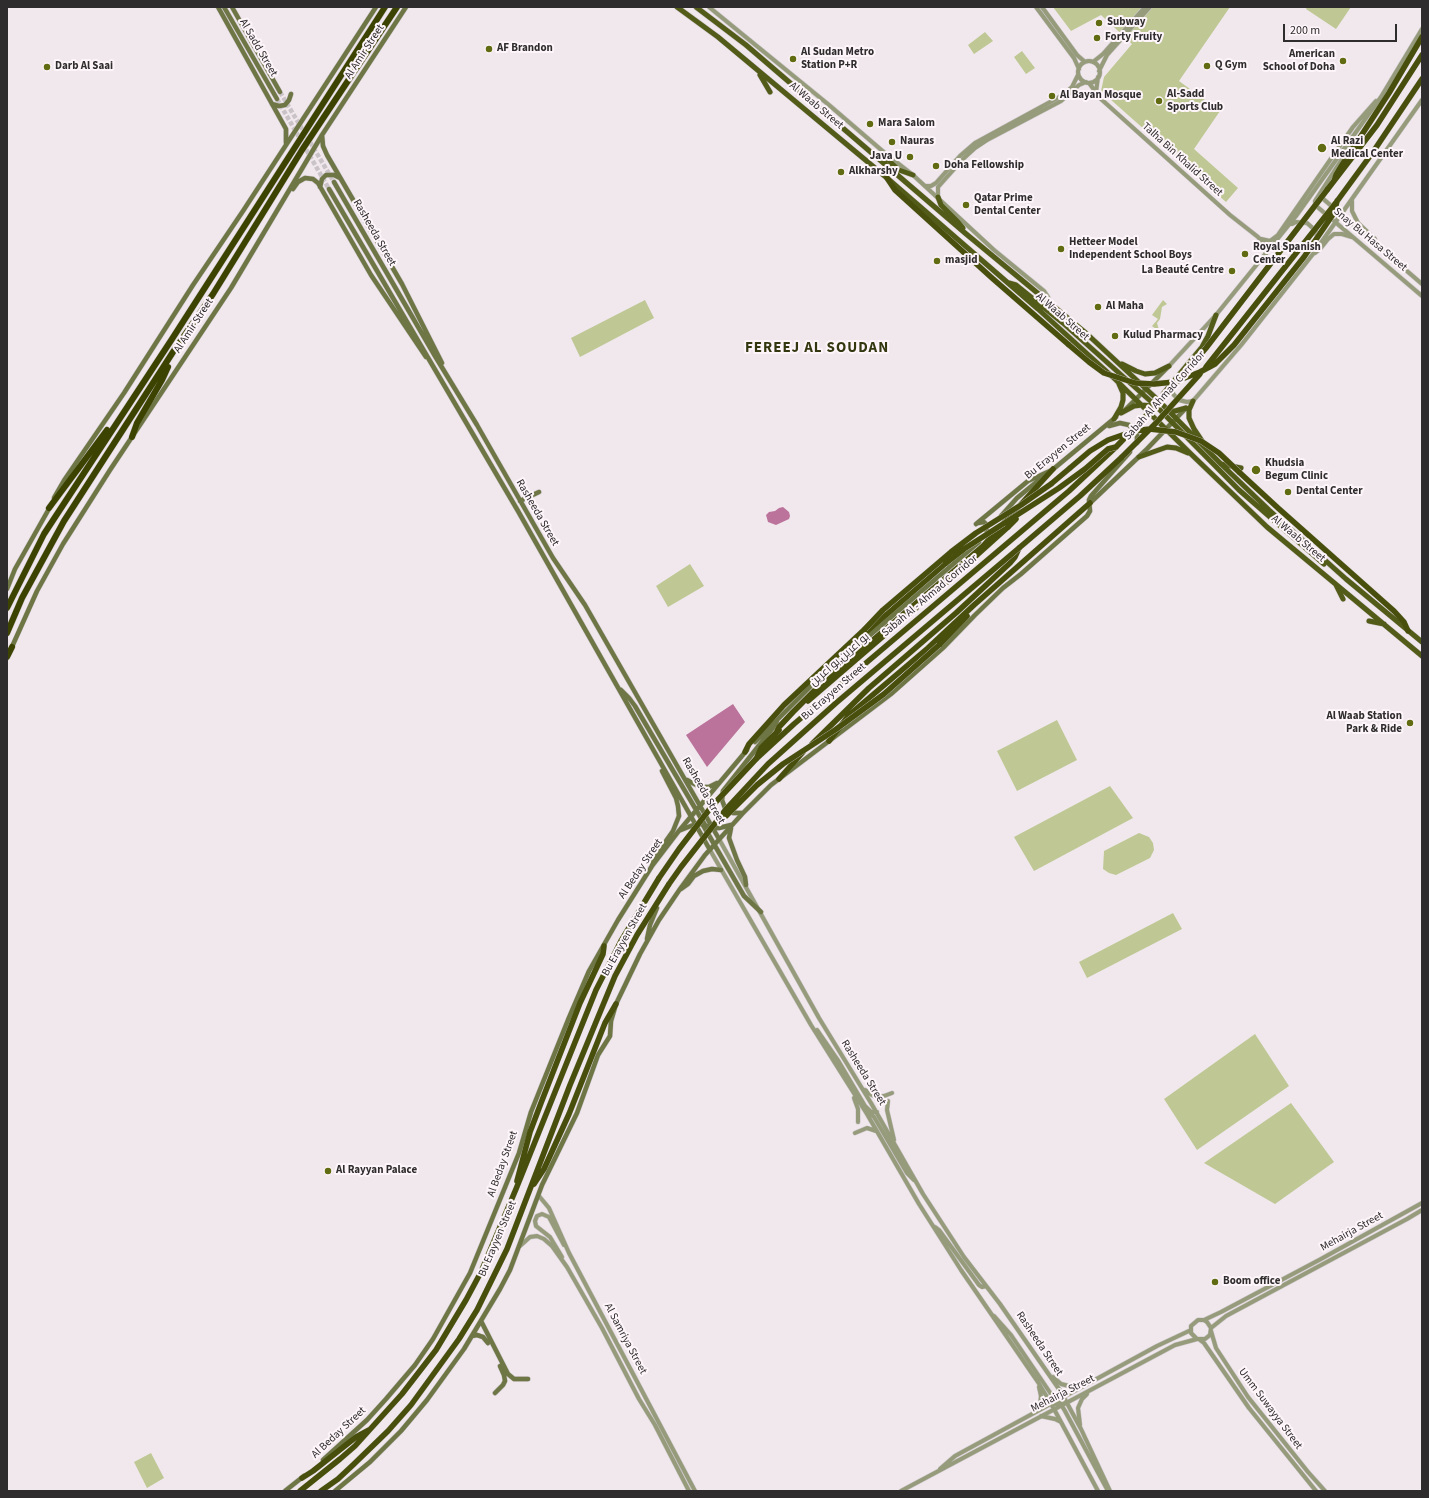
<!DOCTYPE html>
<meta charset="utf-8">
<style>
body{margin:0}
#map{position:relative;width:1429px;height:1498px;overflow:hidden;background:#f0e8ec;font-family:"Source Sans 3",sans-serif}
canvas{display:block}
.frame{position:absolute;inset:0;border:8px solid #2f2c2d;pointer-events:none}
.scale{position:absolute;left:1283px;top:24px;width:114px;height:18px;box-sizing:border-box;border:2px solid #2f2c2d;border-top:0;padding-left:5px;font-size:12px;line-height:14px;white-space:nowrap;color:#2f2c2d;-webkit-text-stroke:3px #fdf5f9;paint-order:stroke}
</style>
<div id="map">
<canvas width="1429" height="1498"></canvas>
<div class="frame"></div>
<div class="scale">200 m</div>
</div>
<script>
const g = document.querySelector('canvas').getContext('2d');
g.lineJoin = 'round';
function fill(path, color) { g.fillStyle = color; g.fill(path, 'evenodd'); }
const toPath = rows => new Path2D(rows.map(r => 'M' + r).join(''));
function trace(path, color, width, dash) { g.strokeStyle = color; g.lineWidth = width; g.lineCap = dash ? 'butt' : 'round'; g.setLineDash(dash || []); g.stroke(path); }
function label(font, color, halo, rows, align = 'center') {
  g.font = font + ' "Source Sans 3",Cairo,sans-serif'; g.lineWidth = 4; g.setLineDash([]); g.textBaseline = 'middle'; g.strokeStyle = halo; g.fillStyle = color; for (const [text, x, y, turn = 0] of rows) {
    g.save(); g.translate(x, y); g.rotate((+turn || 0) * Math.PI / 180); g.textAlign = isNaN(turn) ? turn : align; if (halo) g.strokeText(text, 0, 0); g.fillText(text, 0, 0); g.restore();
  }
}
fill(toPath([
 [1053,7,1230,7,1179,81,1220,111,1194,149,1238,188,1226,202,1101,91,1104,77,1132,44,1101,15,1071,31],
 [1307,7,1351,7,1336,29,1306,9],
 [985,32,993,41,974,54,968,45],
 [1022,51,1035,68,1026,74,1014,57],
 [645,300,654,318,580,357,571,338],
 [1163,300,1167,304,1162,307,1160,319,1157,323,1159,330,1165,331,1165,335,1163,335,1152,326,1158,319,1152,315],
 [690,564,704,586,668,607,656,586],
 [1057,720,1077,760,1017,791,997,751],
 [1110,786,1133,818,1034,871,1014,837],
 [1139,833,1149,837,1153,843,1154,850,1150,858,1116,875,1109,873,1103,869,1104,851],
 [1173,913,1182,929,1087,978,1079,962],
 [1255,1034,1289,1086,1197,1150,1164,1099],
 [1291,1103,1334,1162,1275,1204,1204,1163],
 [151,1453,164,1478,147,1488,134,1462]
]), '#bfc895');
fill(toPath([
 [783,507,789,512,790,516,789,519,776,525,768,522,766,515,769,512,775,511,779,508],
 [733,704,745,722,707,767,686,735]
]), '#bb739c');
trace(toPath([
 [280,92,334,182],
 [277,99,329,189]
]), '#c9c2c6', 4.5, [4.5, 2]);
const tertiary = toPath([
 [709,7,829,105,886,154,913,175,994,250,1044,291,1048,297,1049,302],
 [1036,7,1074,58,1079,69],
 [1042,7,1077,55,1085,62],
 '1078 72a11 11 0 1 1 22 0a11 11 0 1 1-22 0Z',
 [1093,62,1103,54,1145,7],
 [1099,71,1107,55,1150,7],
 [1089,83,1101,99,1230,215,1258,237,1265,245,1266,254],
 [1096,92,1098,77],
 [926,186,931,186,936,183,960,156,975,143,1063,95,1072,87,1078,75],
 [938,197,938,187,963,159,975,148,987,140,1061,101,1079,85,1086,82],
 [1321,197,1422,284],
 [1352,201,1352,211,1358,223,1375,239],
 [1327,215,1315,205,1315,201,1351,145],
 [1334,221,1422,296],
 [1292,224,1296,222,1307,223,1316,231,1317,238],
 [1261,239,1270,241,1278,235,1353,127,1376,101],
 [1315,253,1320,249,1328,239,1334,234,1342,234,1352,237],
 [1169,366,1216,315,1296,216,1381,97,1422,29],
 [1172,388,1173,394,1179,400,1187,402,1193,401,1242,344,1313,254,1422,100],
 [719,839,819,1018,871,1103,923,1194,964,1257,1000,1304,1061,1392,1081,1429,1110,1491],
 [710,850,811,1025,867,1114,919,1204,961,1270,1038,1382,1054,1409,1098,1491],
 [817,1030,839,1062,865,1106,871,1112,877,1112],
 [865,1090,872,1095,876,1097,884,1096,892,1093],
 [854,1098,858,1109,858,1122],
 [888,1101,887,1110,894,1140],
 [867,1114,871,1114,874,1117,907,1173,914,1180],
 [855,1133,867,1128,876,1131],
 [539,1196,549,1208,569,1253,695,1491],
 [935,1227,939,1230,979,1285,982,1287,986,1286],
 [520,1246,530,1237,537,1236,544,1239,552,1246,567,1267,602,1328,639,1399,655,1425,689,1491],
 [562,1257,550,1237,536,1226,535,1221,537,1216,542,1214,549,1217,564,1245],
 [994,1316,1011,1335,1053,1397,1056,1400,1066,1403],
 [1204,1320,1221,1312,1321,1259,1422,1203],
 [1211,1328,1226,1316,1407,1219,1422,1210],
 [1211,1331,1216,1348,1248,1397,1308,1472,1325,1491],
 [1200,1340,1204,1343,1249,1408,1316,1491],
 [1053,1377,1061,1384,1069,1386,1085,1383],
 [1052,1403,1062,1406,1065,1411,1108,1491],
 [1038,1409,1040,1406,1041,1396,1039,1387],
 [1041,1416,1055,1419,1061,1422],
 [1080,1425,1078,1408,1082,1399,1087,1394],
 [940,1469,955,1456,1157,1346,1191,1330],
 [901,1491,1175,1345,1197,1339,1205,1339,1210,1335,1211,1328,1207,1322,1204,1320,1198,1320,1191,1326,1191,1333,1197,1339]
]);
const secondary = toPath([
 [218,7,286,129,286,143],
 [224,7,277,99],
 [232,7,280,92],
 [272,104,279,106,285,105,289,100,291,94],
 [322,135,323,146,327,155,402,284,442,363],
 [334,182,435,356,477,425,553,558,585,605,719,839],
 [320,187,322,179,326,175,334,175,340,178],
 [293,189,298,182,305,178,313,179,318,183,371,275,426,357],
 [329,189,518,511,710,850],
 [1125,410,1168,367],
 [1109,426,1120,423,1129,425,1137,434,1137,443],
 [1051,471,1116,417],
 [54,498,65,479,124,393,193,285,243,211,376,7],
 [520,501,539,492],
 [1090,503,1146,450,1186,408],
 [1001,516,1017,498,1045,475],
 [978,523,984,522,986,524,987,533],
 [976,524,1028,481,1052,470],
 [7,589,15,569,50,507],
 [11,649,37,591,63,544,110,470,231,288,322,135,406,7],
 [621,690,629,698,635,706,705,825,710,828,719,828,731,825],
 [755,742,815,682,979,542],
 [687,780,700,787,709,787,717,783],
 [743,813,733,813,725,808,722,800,723,791,772,729,777,721],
 [731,828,729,838,737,860,745,877,746,885],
 [681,830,698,823,703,825,744,896,761,912],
 [652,865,654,858,673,831,679,816,678,806,676,798,662,771],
 [681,889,688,884,694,876,703,871,712,869,721,870],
 [647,939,650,925,657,908],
 [481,1321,508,1374,514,1379,528,1379],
 [472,1336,477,1335,483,1337,488,1343],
 [495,1393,503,1385,505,1381,504,1375,500,1366],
 [323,1460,367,1420,386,1399,415,1365,433,1339,470,1273,519,1153,531,1112,568,1020,589,971,618,920,652,866,678,832,747,750],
 [285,1491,304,1476],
 [335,1491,370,1462,401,1431,427,1400,464,1349,500,1289,510,1270,542,1185,577,1113,598,1055,610,1036,611,1021,616,1004,640,954,659,920,680,889,705,855,743,813,771,785,891,694,944,647,975,615,1003,588,1021,574,1087,516,1090,511,1089,500,1091,496,1130,452]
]);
const primary = toPath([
 [677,7,718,37,887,178,1038,309,1116,380,1191,454,1267,527,1422,656],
 [696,7,746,45,965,233,1087,334,1158,400,1221,464,1269,510,1346,579,1422,642],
 [760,75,770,92],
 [881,158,888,160,899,170,913,175],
 [938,197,941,205,958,222,963,228],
 [1009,283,1016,285,1063,323,1156,406],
 [1122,364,1136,371,1145,374,1155,373,1169,366],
 [1163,394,1202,347,1208,336,1216,315],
 [1193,401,1189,410,1189,418,1194,429,1202,441],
 [1169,411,1175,411,1186,408],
 [1121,413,1134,406,1142,405,1152,406,1158,408,1239,490,1324,564],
 [1114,419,1121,407,1123,400,1123,393,1119,384],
 [1139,457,1167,447,1176,448,1188,453],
 [1221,464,1241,468],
 [1336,585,1343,599],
 [1369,621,1384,624]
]);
const trunk = toPath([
 [887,178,895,190,992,278,1069,345],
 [1334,181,1336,175,1342,165,1389,93,1422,37],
 [1327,190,1377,125,1422,55],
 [1335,204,1373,152,1422,79],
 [1239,472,1278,508,1394,611,1404,622,1408,631],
 [1051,484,1070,468],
 [947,582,1008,527],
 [864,634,946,563],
 [939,645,967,616],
 [808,701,916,608],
 [777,731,779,727,793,712,819,686,983,546,1053,469],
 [829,741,849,715,928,648,974,605,1090,503],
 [812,744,869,688,956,613,1010,563,1015,557,1019,548,1080,496,1122,457],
 [745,752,749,744,784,705,865,629],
 [757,757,761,748,779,730],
 [756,759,794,724,1069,491,1116,447],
 [779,779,803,752],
 [517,1181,530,1132,541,1103,580,1003,603,954,604,946],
 [534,1184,544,1169,569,1114,605,1023,616,1004],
 [302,1478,313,1471,356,1437,369,1430],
 [300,1491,340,1459,355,1446,402,1394,436,1350,466,1300,481,1272,516,1189,596,990,621,941,659,878],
 [321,1491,338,1479,354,1464,388,1431,411,1405,459,1339,477,1310,507,1249,570,1085,615,976,637,935,669,884]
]);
const motorway = toPath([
 [132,437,137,423,162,380,168,367],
 [49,508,107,430],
 [7,608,44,534,172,339,385,7],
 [7,633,22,598,64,521,173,352,213,294,302,150,397,7],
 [7,657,12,647]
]);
trace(tertiary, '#cdc6ca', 5);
trace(secondary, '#cdc6ca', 5.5);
trace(primary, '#cdc6ca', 6);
trace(trunk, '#cdc6ca', 6);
trace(motorway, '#cdc6ca', 7);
trace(tertiary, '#969c7b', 4);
trace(secondary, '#6e7645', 4.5);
trace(primary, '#535b18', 5);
trace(trunk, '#484f0c', 5.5);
trace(motorway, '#3c4300', 6);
const trunkBridge = toPath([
 [1069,345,1089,362,1104,373,1135,383,1154,384,1174,382,1200,372,1215,364,1234,345,1304,257,1334,213,1337,201],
 [1206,367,1335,204],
 [1122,457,1156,423,1200,374],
 [1070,468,1090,451,1108,440,1134,431,1150,429,1176,432,1201,441,1219,453,1239,472],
 [1008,527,1016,519],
 [946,563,964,549,1059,488,1085,469,1108,449,1116,447,1166,395,1206,348,1327,190],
 [865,629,883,610,951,552,976,533,1021,505,1051,484],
 [718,818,726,816,757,785,783,764,835,730,884,694,939,645],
 [659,878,679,849,712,806,756,759],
 [669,884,681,867,727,808,768,764,836,703,1019,548]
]);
trace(trunkBridge, '#cdc6ca', 6, []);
trace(trunkBridge, '#484f0c', 5.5);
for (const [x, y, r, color] of [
 [1099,23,4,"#616b11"],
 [1097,38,4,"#616b11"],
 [489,49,4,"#616b11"],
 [793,59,4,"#616b11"],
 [1343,61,4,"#616b11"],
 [1207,66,4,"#616b11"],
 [47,67,4,"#616b11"],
 [1052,96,4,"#616b11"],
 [1159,101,4,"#616b11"],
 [870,124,4,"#616b11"],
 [892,142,4,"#616b11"],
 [1322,148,5,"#616b11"],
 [910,157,4,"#616b11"],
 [936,166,4,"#616b11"],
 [841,172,4,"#616b11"],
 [966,205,4,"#616b11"],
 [1061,249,4,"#616b11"],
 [1245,254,4,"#616b11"],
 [937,261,4,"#616b11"],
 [1232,271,4,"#616b11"],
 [1098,307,4,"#616b11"],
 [1115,336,4,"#616b11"],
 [1256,470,5,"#616b11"],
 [1288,492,4,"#616b11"],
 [1410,723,4,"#616b11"],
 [328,1171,4,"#616b11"],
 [1215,1282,4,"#616b11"]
]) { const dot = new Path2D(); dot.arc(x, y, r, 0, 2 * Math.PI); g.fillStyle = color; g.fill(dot); trace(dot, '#fdf5f9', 1.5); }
label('bold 11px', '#2f2c2d', '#fdf5f9', [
 ["Subway",1107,23],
 ["Forty Fruity",1105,38],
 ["AF Brandon",497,49],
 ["Al Sudan Metro",801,53],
 ["Station P+R",801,66],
 ["American",1335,55,"right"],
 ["School of Doha",1335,68,"right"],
 ["Q Gym",1215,66],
 ["Darb Al Saai",55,67],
 ["Al-Sadd",1167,95],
 ["Sports Club",1167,108],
 ["Al Bayan Mosque",1060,96],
 ["Mara Salom",878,124],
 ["Nauras",900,142],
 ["Al Razi",1331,142],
 ["Medical Center",1331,155],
 ["Java U",902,157,"right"],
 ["Doha Fellowship",944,166],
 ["Alkharshy",849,172],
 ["Qatar Prime",974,199],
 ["Dental Center",974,212],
 ["Hetteer Model",1069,243],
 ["Independent School Boys",1069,256],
 ["Royal Spanish",1253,248],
 ["Center",1253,261],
 ["masjid",945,261],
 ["La Beauté Centre",1224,271,"right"],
 ["Al Maha",1106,307],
 ["Kulud Pharmacy",1123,336],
 ["Khudsia",1265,464],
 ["Begum Clinic",1265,477],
 ["Dental Center",1296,492],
 ["Al Waab Station",1402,717,"right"],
 ["Park & Ride",1402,730,"right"],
 ["Al Rayyan Palace",336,1171],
 ["Boom office",1223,1282]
], 'left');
label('11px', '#2f2c2d', '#fdf5f9', [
 ["Al Sadd Street",258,48,60],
 ["Al Amir Street",365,52,-57],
 ["Al Waab Street",816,106,40],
 ["Talha Bin Khalid Street",1182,160,42],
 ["Rasheeda Street",374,233,60],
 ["Snay Bu Hasa Street",1370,240,40],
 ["Al Waab Street",1062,317,41],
 ["Al Amir Street",194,326,-57],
 ["Sabah Al Ahmad Corridor",1165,396,-48],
 ["Bu Erayyen Street",1058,452,-39],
 ["Rasheeda Street",537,513,60],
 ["Al Waab Street",1298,539,40],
 ["Sabah Al - Ahmad Corridor",930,596,-40],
 ["بو اعرين,بو اعرين",840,660,-41],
 ["Bu Erayyen Street",834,692,-41],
 ["Rasheeda Street",703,791,60],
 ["Al Beday Street",641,869,-56],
 ["Bu Erayyen Street",625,940,-61],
 ["Rasheeda Street",863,1073,58],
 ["Al Beday Street",503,1164,-70],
 ["Mehairja Street",1352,1232,-29],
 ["Bu Erayyen Street",498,1239,-67],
 ["Al Samriya Street",625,1339,62],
 ["Rasheeda Street",1039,1344,56],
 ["Mehairja Street",1063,1394,-27],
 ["Umm Suwayya Street",1270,1409,53],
 ["Al Beday Street",339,1433,-43]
]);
g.letterSpacing = '1px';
label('bold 15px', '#333810', '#fdf5f9', [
 ["FEREEJ AL SOUDAN",817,349]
]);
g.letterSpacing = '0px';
</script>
